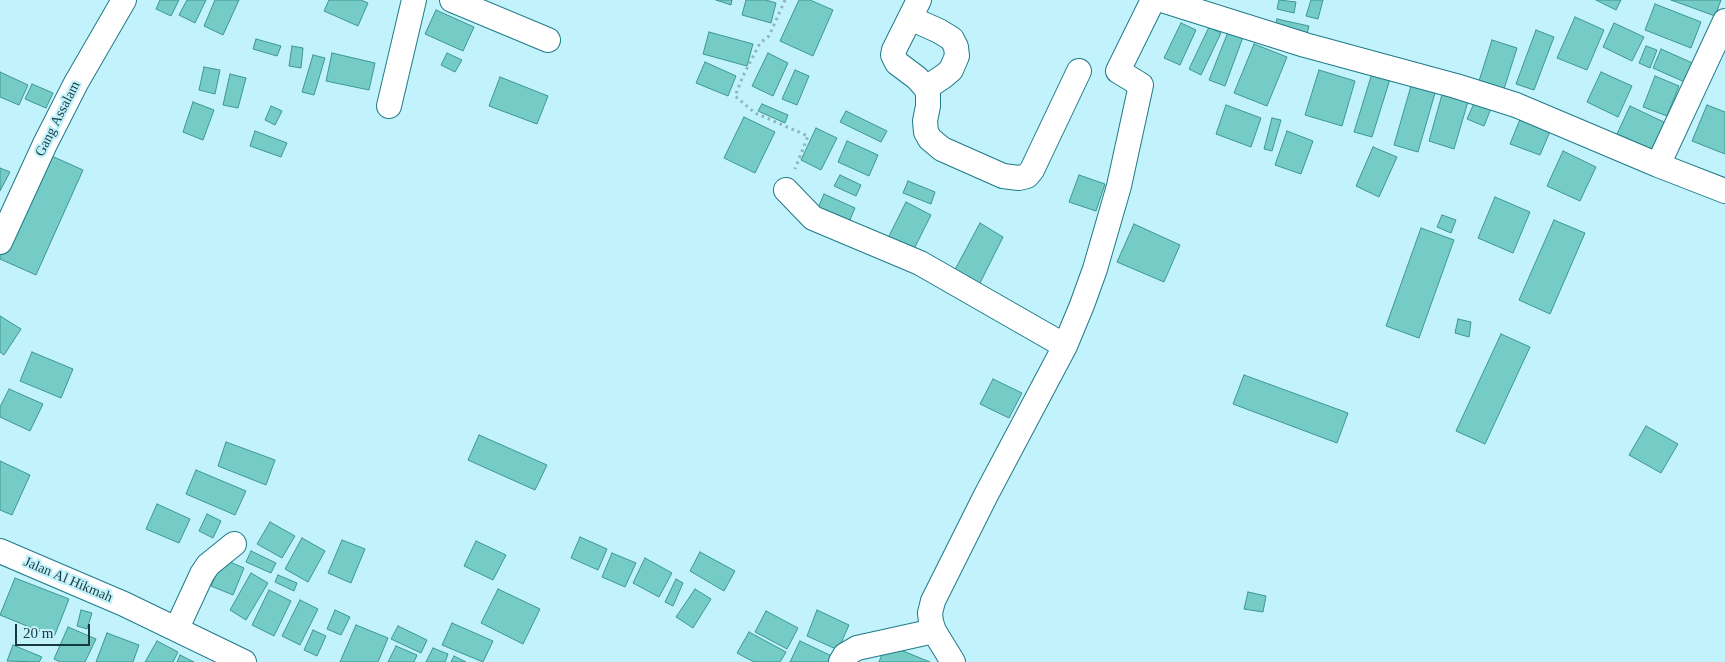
<!DOCTYPE html>
<style>
body{margin:0}
#map{position:relative;width:1725px;height:662px;overflow:hidden;background:#c2f2fb;font-family:Georgia,serif}
canvas{display:block}
.scale{position:absolute;left:15px;top:624px;width:75px;height:22px;box-sizing:border-box;border:2px solid #173a41;border-top:0;padding-left:6px;font-size:15px;line-height:18px;white-space:nowrap;color:#173a41;-webkit-text-stroke:4px #c2f2fb;paint-order:stroke}
</style>
<div id="map">
<canvas width="1725" height="662"></canvas>
<div class="scale">20 m</div>
</div>
<script>
const g = document.querySelector('canvas').getContext('2d');
g.lineJoin = 'round';
function fill(path, color) { g.fillStyle = color; g.fill(path, 'evenodd'); }
const toPath = rows => new Path2D(rows.map(r => 'M' + r).join(''));
function trace(path, color, width, dash) { g.strokeStyle = color; g.lineWidth = width; g.lineCap = dash ? 'butt' : 'round'; g.setLineDash(dash || []); g.stroke(path); }
function label(font, color, halo, rows, align = 'center') {
  g.font = font + ' Georgia,serif'; g.lineWidth = 4.5; g.setLineDash([]); g.textBaseline = 'middle'; g.strokeStyle = halo; g.fillStyle = color; for (const [text, x, y, turn = 0] of rows) {
    g.save(); g.translate(x, y); g.rotate((+turn || 0) * Math.PI / 180); g.textAlign = isNaN(turn) ? turn : align; if (halo) g.strokeText(text, 0, 0); g.fillText(text, 0, 0); g.restore();
  }
}
const building = toPath([
 [160,0,179,0,171,16,156,9,160,0],
 [187,0,206,0,195,23,179,15,187,0],
 [215,0,239,0,223,35,204,26,215,0],
 [329,0,361,0,368,3,358,26,324,11,329,0],
 [716,0,732,0,731,5,716,0],
 [746,0,766,0,776,3,771,23,742,15,746,0],
 [799,0,810,0,833,10,813,56,780,41,799,0],
 [1279,0,1296,2,1294,13,1277,9,1279,0],
 [1311,0,1323,0,1318,19,1306,16,1311,0],
 [1596,0,1621,0,1616,10,1596,0],
 [1671,0,1721,0,1715,16,1671,0],
 [1655,4,1701,22,1691,48,1645,30,1655,4],
 [436,10,474,27,463,51,425,34,436,10],
 [1575,17,1604,30,1587,70,1557,58,1575,17],
 [1277,19,1309,26,1306,38,1274,31,1277,19],
 [1181,23,1196,30,1180,65,1164,58,1181,23],
 [1614,23,1644,37,1632,61,1603,47,1614,23],
 [1209,27,1221,33,1201,75,1189,69,1209,27],
 [1536,30,1554,37,1534,90,1516,84,1536,30],
 [709,32,753,44,747,66,703,54,709,32],
 [1228,32,1243,37,1225,86,1209,80,1228,32],
 [256,39,281,46,277,56,253,49,256,39],
 [1492,40,1517,48,1504,89,1479,81,1492,40],
 [1254,44,1287,57,1267,106,1234,93,1254,44],
 [292,46,303,48,301,68,289,66,292,46],
 [1646,46,1657,50,1650,68,1639,63,1646,46],
 [1661,49,1697,65,1689,84,1653,68,1661,49],
 [332,53,375,63,369,90,326,81,332,53],
 [447,53,462,60,455,72,441,65,447,53],
 [768,53,788,63,773,96,752,86,768,53],
 [313,55,325,58,314,95,302,92,313,55],
 [705,62,736,76,728,96,696,83,705,62],
 [204,67,220,70,215,94,199,90,204,67],
 [795,70,809,76,797,105,782,99,795,70],
 [1319,70,1355,81,1342,126,1305,115,1319,70],
 [1373,70,1391,76,1372,137,1354,132,1373,70],
 [0,72,28,85,19,105,0,97,0,72],
 [1601,72,1632,86,1618,117,1587,102,1601,72],
 [230,74,246,78,238,108,223,105,230,74],
 [1655,76,1679,86,1667,116,1643,107,1655,76],
 [500,77,548,96,537,124,489,106,500,77],
 [1413,79,1437,86,1418,152,1394,145,1413,79],
 [32,84,53,93,46,108,25,99,32,84],
 [1443,91,1469,98,1454,149,1429,141,1443,91],
 [1476,99,1492,106,1484,126,1467,119,1476,99],
 [193,102,214,110,203,140,183,132,193,102],
 [762,104,788,115,785,123,758,111,762,104],
 [1226,105,1261,118,1251,147,1216,134,1226,105],
 [1707,105,1725,112,1725,154,1692,141,1707,105],
 [271,106,282,111,275,125,265,120,271,106],
 [1630,106,1668,124,1655,151,1617,134,1630,106],
 [846,111,887,131,881,142,840,122,846,111],
 [744,117,775,132,755,173,724,158,744,117],
 [1521,117,1551,129,1540,155,1510,144,1521,117],
 [1272,118,1281,120,1272,151,1264,149,1272,118],
 [816,128,837,138,821,170,801,160,816,128],
 [255,131,287,143,281,157,250,146,255,131],
 [1287,131,1313,141,1301,174,1275,165,1287,131],
 [847,141,878,155,869,176,838,162,847,141],
 [1373,147,1397,157,1379,197,1356,186,1373,147],
 [1563,151,1596,167,1580,201,1547,186,1563,151],
 [45,153,83,170,36,275,0,259,0,253,45,153],
 [0,168,10,172,0,191,0,168],
 [840,175,861,185,856,196,834,186,840,175],
 [1079,175,1105,184,1096,211,1069,202,1079,175],
 [908,181,935,192,931,204,903,193,908,181],
 [824,194,855,208,846,229,815,215,824,194],
 [1495,197,1530,212,1513,253,1478,238,1495,197],
 [906,202,931,215,912,253,887,240,906,202],
 [1442,215,1456,220,1451,233,1437,227,1442,215],
 [1554,220,1585,233,1550,314,1519,300,1554,220],
 [980,223,1003,237,977,289,951,277,980,223],
 [1134,224,1180,245,1164,282,1117,262,1134,224],
 [1421,228,1454,240,1419,338,1386,326,1421,228],
 [0,316,21,329,4,355,0,352,0,316],
 [1458,319,1471,322,1469,337,1455,333,1458,319],
 [1501,334,1530,347,1485,444,1456,431,1501,334],
 [32,352,73,369,61,398,20,381,32,352],
 [1244,375,1348,413,1337,443,1233,404,1244,375],
 [993,379,1022,393,1009,418,980,404,993,379],
 [9,389,43,404,30,431,0,417,0,407,9,389],
 [1646,426,1678,444,1661,473,1629,455,1646,426],
 [479,435,547,465,535,490,468,460,479,435],
 [226,442,275,460,266,485,218,466,226,442],
 [0,461,30,475,12,515,0,510,0,461],
 [196,470,246,491,235,515,186,494,196,470],
 [157,504,190,519,179,543,146,529,157,504],
 [207,514,221,521,213,538,199,531,207,514],
 [270,522,295,536,282,558,257,544,270,522],
 [580,537,607,549,598,570,571,558,580,537],
 [302,538,325,551,308,582,285,569,302,538],
 [342,540,365,549,351,583,328,573,342,540],
 [476,541,506,555,493,580,464,566,476,541],
 [251,551,276,563,271,573,246,562,251,551],
 [700,552,735,571,724,591,690,571,700,552],
 [612,553,636,563,625,587,602,577,612,553],
 [645,558,672,573,659,597,633,583,645,558],
 [223,559,244,568,233,595,211,586,223,559],
 [251,573,268,583,246,620,230,610,251,573],
 [278,575,297,583,294,591,275,582,278,575],
 [15,578,69,599,54,637,0,615,15,578],
 [676,579,683,583,673,606,665,602,676,579],
 [498,589,540,609,523,644,481,623,498,589],
 [695,589,711,599,693,628,676,617,695,589],
 [269,590,291,601,274,636,252,625,269,590],
 [1248,592,1266,596,1263,612,1244,609,1248,592],
 [300,600,318,609,300,645,282,636,300,600],
 [81,610,92,613,87,629,77,626,81,610],
 [335,610,350,617,341,635,327,629,335,610],
 [817,610,849,625,838,650,807,636,817,610],
 [766,611,798,628,787,649,755,632,766,611],
 [452,623,493,641,483,662,442,645,452,623],
 [356,625,388,638,378,662,340,662,356,625],
 [398,626,427,640,421,653,391,639,398,626],
 [68,627,96,639,85,662,60,662,54,659,68,627],
 [313,630,326,636,317,656,304,650,313,630],
 [749,632,786,652,780,662,754,662,737,653,749,632],
 [107,633,139,645,133,662,96,662,107,633],
 [157,641,178,652,173,662,145,662,157,641],
 [800,641,838,659,836,662,790,662,800,641],
 [886,644,930,662,879,662,886,644],
 [13,645,42,657,39,662,7,661,13,645],
 [396,646,417,655,414,662,388,662,396,646],
 [433,648,448,654,445,662,426,662,433,648],
 [180,655,194,662,177,662,180,655],
 [454,656,466,662,451,662,454,656]
]);
fill(building, '#75cbc6');
trace(building, '#3e9692', 1);
const minor = toPath([
 [452,0,548,40],
 [919,0,894,50,893,55,897,63,917,78,926,88,928,94,928,106,925,121,926,132,930,139,942,149,1003,176,1019,178,1027,176,1032,170,1079,71],
 [1162,0,1305,45,1456,86,1516,105,1658,165,1725,191],
 [910,18,939,31,952,39,956,47,957,56,951,70,944,76,926,88],
 [389,106,414,0],
 [1658,165,1725,21],
 [786,190,813,218,920,263,1065,346],
 [0,242,45,144,76,83,124,0],
 [0,551,124,604,244,662],
 [177,628,202,574,208,565,234,544],
 [841,662,845,655,857,648,934,631],
 [953,662,934,631,931,622,930,613,933,601,986,495,1065,346,1082,305,1095,269,1119,186,1141,85,1118,71,1153,0]
]);
trace(minor, '#1e7a89', 26);
trace(toPath([
 [785,0,769,36,760,43,744,74,735,96,755,113,808,136,795,169]
]), '#8ab6be', 3, [2.5, 4]);
trace(minor, '#fff', 24);
label('14px', '#173a41', '#c2f2fb', [
 ["Gang Assalam",58,119,-63],
 ["Jalan Al Hikmah",68,580,23]
]);
</script>
